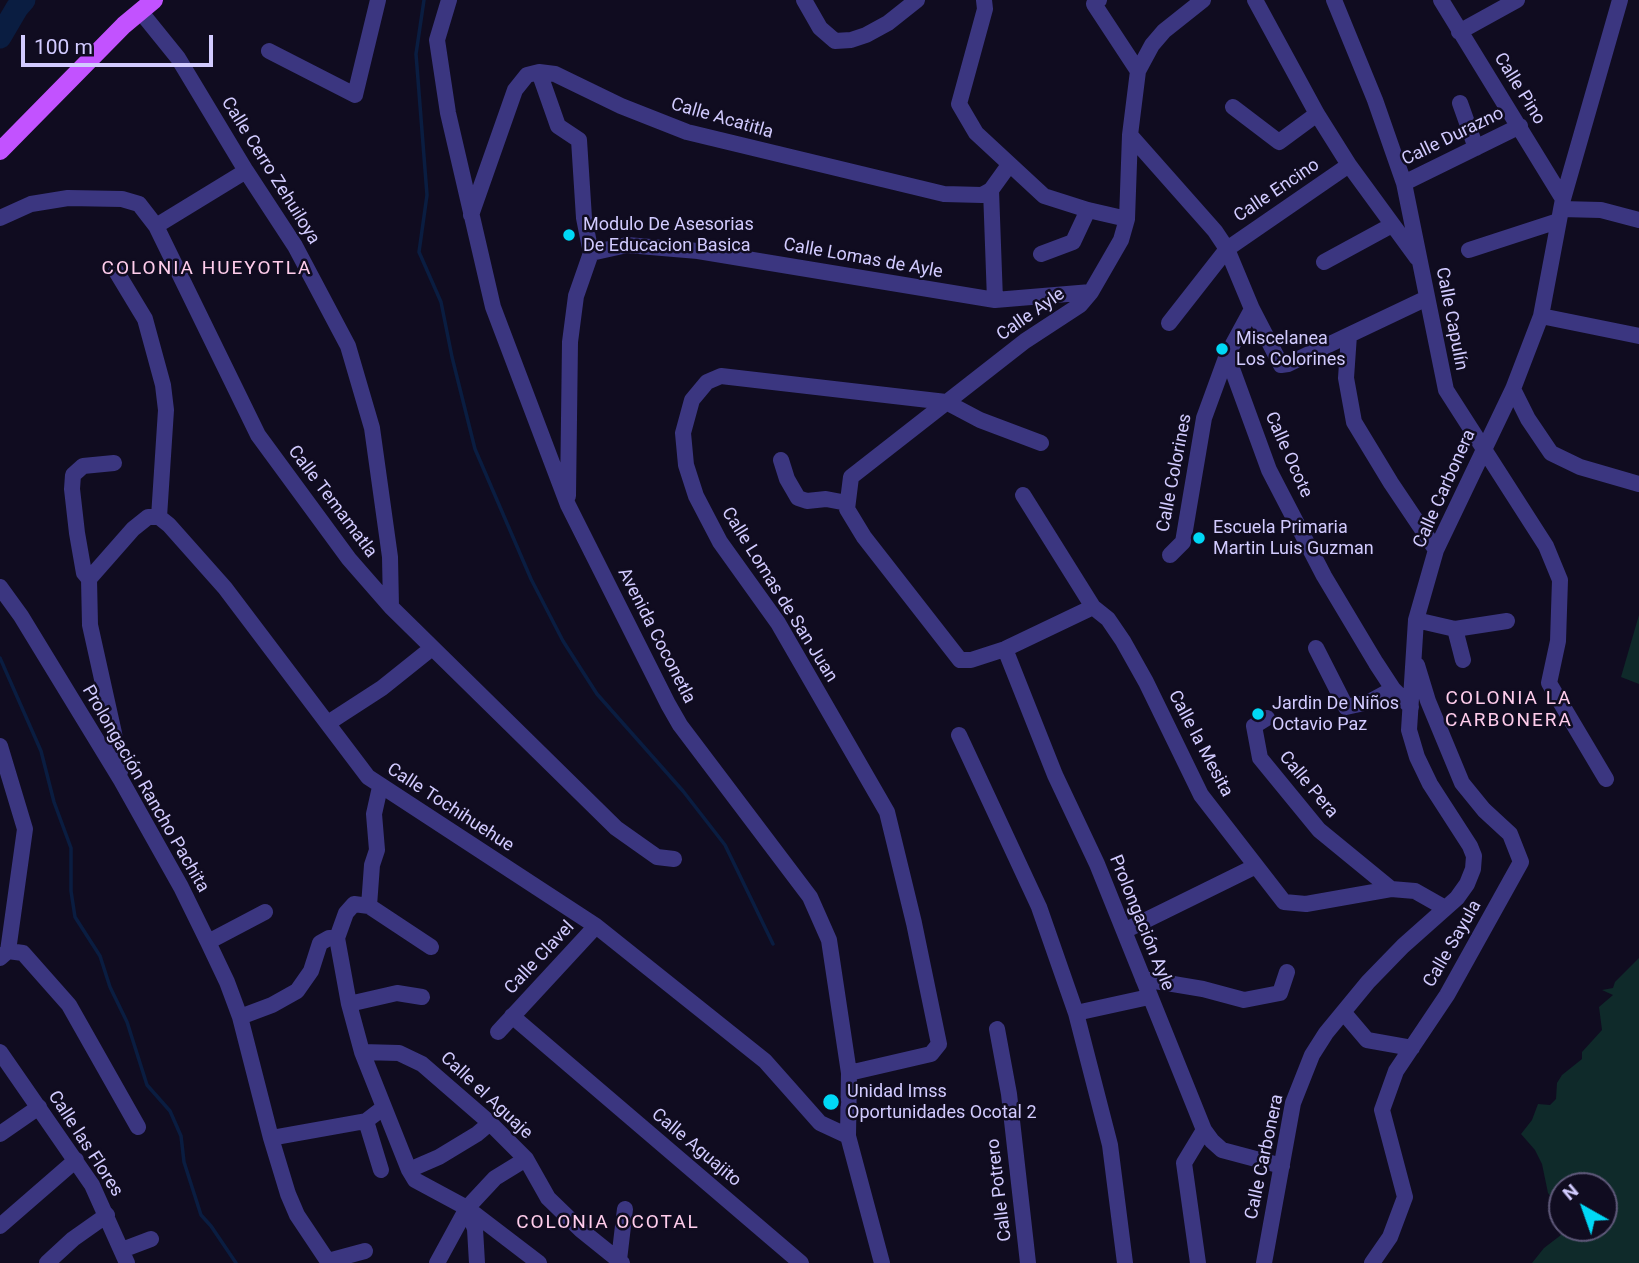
<!DOCTYPE html>
<meta charset="utf-8">
<style>
body{margin:0}
#map{position:relative;width:1639px;height:1263px;overflow:hidden;background:#100c20;font-family:Roboto,sans-serif}
canvas{display:block}
.north{position:absolute;left:1548px;top:1172px;width:70px;height:70px;box-sizing:border-box;background:#100c20;border:2px solid #5e5879;border-radius:50%;rotate:320deg;font-size:19px;font-weight:700;line-height:28px;text-align:center;color:#d2cbff}
.north::after{content:'';display:block;margin:auto;width:24px;height:32px;background:#00d8f6;clip-path:polygon(50% 0,100% 100%,50% 72%,0 100%)}
.scale{position:absolute;left:21px;top:35px;width:192px;height:32px;box-sizing:border-box;border:4px solid #d2cbff;border-top:0;padding-left:9px;font-size:21px;line-height:24px;white-space:nowrap;color:#d2cbff;-webkit-text-stroke:5px #100c20;paint-order:stroke}
</style>
<div id="map">
<canvas width="1639" height="1263"></canvas>
<div class="north">N</div>
<div class="scale">100 m</div>
</div>
<script>
const g = document.querySelector('canvas').getContext('2d');
g.lineJoin = 'round';
function fill(path, color) { g.fillStyle = color; g.fill(path, 'evenodd'); }
const toPath = rows => new Path2D(rows.map(r => 'M' + r).join(''));
function trace(path, color, width, dash) { g.strokeStyle = color; g.lineWidth = width; g.lineCap = dash ? 'butt' : 'round'; g.setLineDash(dash || []); g.stroke(path); }
function label(font, color, halo, rows, align = 'center') {
  g.font = font + ' Roboto,sans-serif'; g.lineWidth = 5; g.setLineDash([]); g.textBaseline = 'middle'; g.strokeStyle = halo; g.fillStyle = color; for (const [text, x, y, turn = 0] of rows) {
    g.save(); g.translate(x, y); g.rotate((+turn || 0) * Math.PI / 180); g.textAlign = isNaN(turn) ? turn : align; if (halo) g.strokeText(text, 0, 0); g.fillText(text, 0, 0); g.restore();
  }
}
fill(toPath([
 [1639,615,1639,684,1621,677],
 [1639,958,1639,1263,1532,1263,1544,1248,1561,1235,1562,1221,1562,1228,1604,1228,1604,1186,1562,1186,1562,1212,1561,1208,1548,1193,1542,1164,1535,1150,1521,1134,1532,1120,1538,1104,1550,1105,1556,1099,1557,1083,1562,1075,1582,1059,1582,1052,1602,1030,1599,1007,1613,995,1602,990,1613,988,1615,982]
]), '#0f2a2a');
trace(toPath([
 [424,0,416,54,427,195,419,252,441,302,452,357,475,449,531,579,563,641,597,694,683,791,725,845,773,944],
 [0,658,41,751,54,802,71,848,71,891,75,917,100,956,110,987,127,1022,147,1085,170,1111,181,1136,184,1162,201,1215,211,1226,236,1263]
]), '#0a1d41', 3.5);
trace(toPath([
 [0,37,17,8,24,0]
]), '#0a1d41', 23);
trace(toPath([
 [449,0,437,40,448,113,493,307,568,505,668,704,680,725,810,897,829,940,849,1073,848,1136,882,1263],
 [804,0,820,28,835,41,851,40,866,35,888,23,917,0],
 [984,0,985,9,959,104,976,133,1044,196,1088,210,1127,219],
 [1099,0,1094,4,1138,71],
 [1255,0,1317,114,1349,165,1417,258],
 [1334,0,1375,100,1404,183,1446,390,1546,546,1560,580,1558,641,1549,683,1606,779],
 [1441,0,1563,199],
 [140,11,178,58,246,171,295,246,348,346,372,428,390,557,391,607],
 [1459,32,1517,0],
 [269,51,355,95,378,0],
 [539,72,558,126,579,140,584,218,591,253,576,296,570,342,568,496],
 [1460,103,1476,148],
 [1233,107,1279,142,1317,114],
 [1130,135,1215,231,1227,249,1252,309,1281,365,1288,364,1427,298],
 [1404,183,1520,126],
 [991,190,995,300],
 [1561,209,1601,210,1639,220],
 [471,215,515,90,527,75,539,72,555,74,621,106,687,132,944,194,982,195,991,190,1009,165],
 [0,218,31,204,68,198,122,199,139,204,156,226,258,435,349,559,391,607,616,828,657,857,674,859],
 [156,226,246,171],
 [1469,250,1558,221],
 [591,253,627,245,698,251,995,300,1091,292],
 [1041,254,1073,242,1088,210],
 [1324,262,1392,225],
 [116,271,145,319,163,385,166,410,159,517],
 [1541,316,1639,336],
 [1169,323,1227,249,1349,165],
 [1349,335,1346,378,1354,422,1391,483,1436,550],
 [1227,355,1269,470,1324,576,1376,663,1393,689,1411,707],
 [1513,389,1528,419,1551,453,1580,467,1639,484],
 [781,460,787,479,798,498,807,501,826,499,847,503],
 [1023,495,1093,607,1108,619,1123,641,1146,682,1201,795,1284,902,1306,904,1391,889,1415,891,1445,908],
 [1170,555,1183,542,1204,418,1227,355,1252,309],
 [89,579,133,529,148,517,159,517,169,525,225,588,368,777,596,926,765,1061,820,1123,848,1136],
 [89,579,90,625,114,733,120,772],
 [89,579,84,573,77,533,72,489,73,475,83,466,114,463],
 [0,587,21,616,121,780,181,887,208,942,227,982,240,1017,271,1138,288,1194,297,1215,329,1263],
 [1093,607,1005,649,971,660,960,660,864,537,847,509,851,477,1025,341,1080,305,1091,292,1121,240,1127,219,1130,135,1138,71,1152,45,1164,31,1203,0],
 [1416,620,1455,629,1507,621],
 [1455,629,1463,660],
 [1316,648,1346,707,1369,702,1393,689],
 [1005,649,1055,775,1097,864,1204,1130,1212,1141,1222,1150,1282,1166],
 [1267,718,1254,726,1260,758,1319,830,1391,889],
 [328,723,382,688,432,648],
 [959,735,1039,907,1076,1013,1110,1145,1125,1263],
 [0,746,25,829,8,951,0,958],
 [369,906,372,865,377,850,374,814,380,787],
 [1124,931,1256,866],
 [208,942,265,912],
 [431,947,369,906,354,904,346,913,337,938,349,1004,362,1052,409,1170,415,1180,467,1208,475,1229,477,1263],
 [8,951,23,953,69,1005,138,1127],
 [1143,979,1203,989,1244,1000,1280,993,1287,972],
 [349,1004,397,993,422,997],
 [1076,1013,1149,997],
 [1344,1013,1367,1040,1412,1048],
 [512,1016,801,1263],
 [240,1017,272,1005,297,991,311,971,320,943,329,938,337,938],
 [997,1029,1009,1094,1028,1263],
 [498,1032,596,926],
 [0,1052,92,1185,127,1263],
 [362,1052,399,1053,422,1064,490,1123,526,1159,548,1198,581,1230,622,1263],
 [849,1073,931,1054,939,1044,914,923,887,812,778,623,720,542,696,496,686,465,683,433,692,400,707,382,721,376,946,402,980,420,1041,443],
 [366,1121,381,1170],
 [0,1134,39,1107],
 [271,1138,366,1121,383,1108],
 [409,1170,439,1157,477,1134,490,1123],
 [467,1208,539,1263],
 [0,1226,76,1160],
 [122,1250,151,1239],
 [619,1260,625,1209],
 [328,1261,365,1251],
 [47,1263,73,1239,107,1215],
 [437,1263,467,1208,495,1178,526,1159],
 [1198,1263,1184,1163,1204,1130],
 [1264,1263,1293,1103,1312,1055,1326,1033,1368,982,1403,946,1457,898,1467,884,1473,869,1474,856,1470,846,1430,784,1417,757,1409,730,1416,620,1436,550,1513,389,1541,316,1563,199,1620,0],
 [1372,1263,1390,1237,1405,1197,1382,1110,1396,1071,1447,995,1521,862,1510,834,1484,810,1462,783,1428,701,1417,665]
]), '#3b3680', 16);
trace(toPath([
 [0,151,124,25,154,0]
]), '#c252ff', 18);
for (const [x, y, r, color] of [
 [569,235,7,"#00d8f6"],
 [1222,349,7,"#00d8f6"],
 [1199,538,7,"#00d8f6"],
 [1258,714,7,"#00d8f6"],
 [831,1102,9,"#00d8f6"]
]) { const dot = new Path2D(); dot.arc(x, y, r, 0, 2 * Math.PI); g.fillStyle = color; g.fill(dot); trace(dot, '#100c20', 2.5); }
label('18px', '#d2cbff', '#100c20', [
 ["Calle Pino",1519,89,58],
 ["Calle Acatitla",722,119,16],
 ["Calle Durazno",1453,137,-26],
 ["Calle Cerro Zehuiloya",270,171,58],
 ["Calle Encino",1277,191,-34],
 ["Calle Lomas de Ayle",863,259,10],
 ["Calle Ayle",1031,315,-35],
 ["Calle Capulín",1451,319,79],
 ["Calle Ocote",1288,455,66],
 ["Calle Colorines",1175,473,-79],
 ["Calle Carbonera",1445,489,-66],
 ["Calle Temamatla",332,502,53],
 ["Calle Lomas de San Juan",779,595,58],
 ["Avenida Coconetla",656,636,63],
 ["Calle la Mesita",1200,744,62],
 ["Calle Pera",1308,785,50],
 ["Prolongación Rancho Pachita",145,789,60],
 ["Calle Tochihuehue",450,808,33],
 ["Prolongación Ayle",1141,923,68],
 ["Calle Sayula",1453,944,-60],
 ["Calle Clavel",540,958,-47],
 ["Calle el Aguaje",486,1096,43],
 ["Calle las Flores",85,1144,57],
 ["Calle Aguajito",696,1148,40],
 ["Calle Carbonera",1265,1157,-78],
 ["Calle Potrero",1000,1190,-97]
]);
label('18px', '#d2cbff', '#100c20', [
 ["Modulo De Asesorias",583,225],
 ["De Educacion Basica",583,246],
 ["Miscelanea",1236,339],
 ["Los Colorines",1236,360],
 ["Escuela Primaria",1213,528],
 ["Martin Luis Guzman",1213,549],
 ["Jardin De Niños",1272,704],
 ["Octavio Paz",1272,725],
 ["Unidad Imss",847,1092],
 ["Oportunidades Ocotal 2",847,1113]
], 'left');
g.letterSpacing = '2px';
label('19px', '#ffcdec', '#100c20', [
 ["COLONIA HUEYOTLA",207,269],
 ["COLONIA LA",1509,699],
 ["CARBONERA",1509,721],
 ["COLONIA OCOTAL",608,1223]
]);
g.letterSpacing = '0px';
</script>
